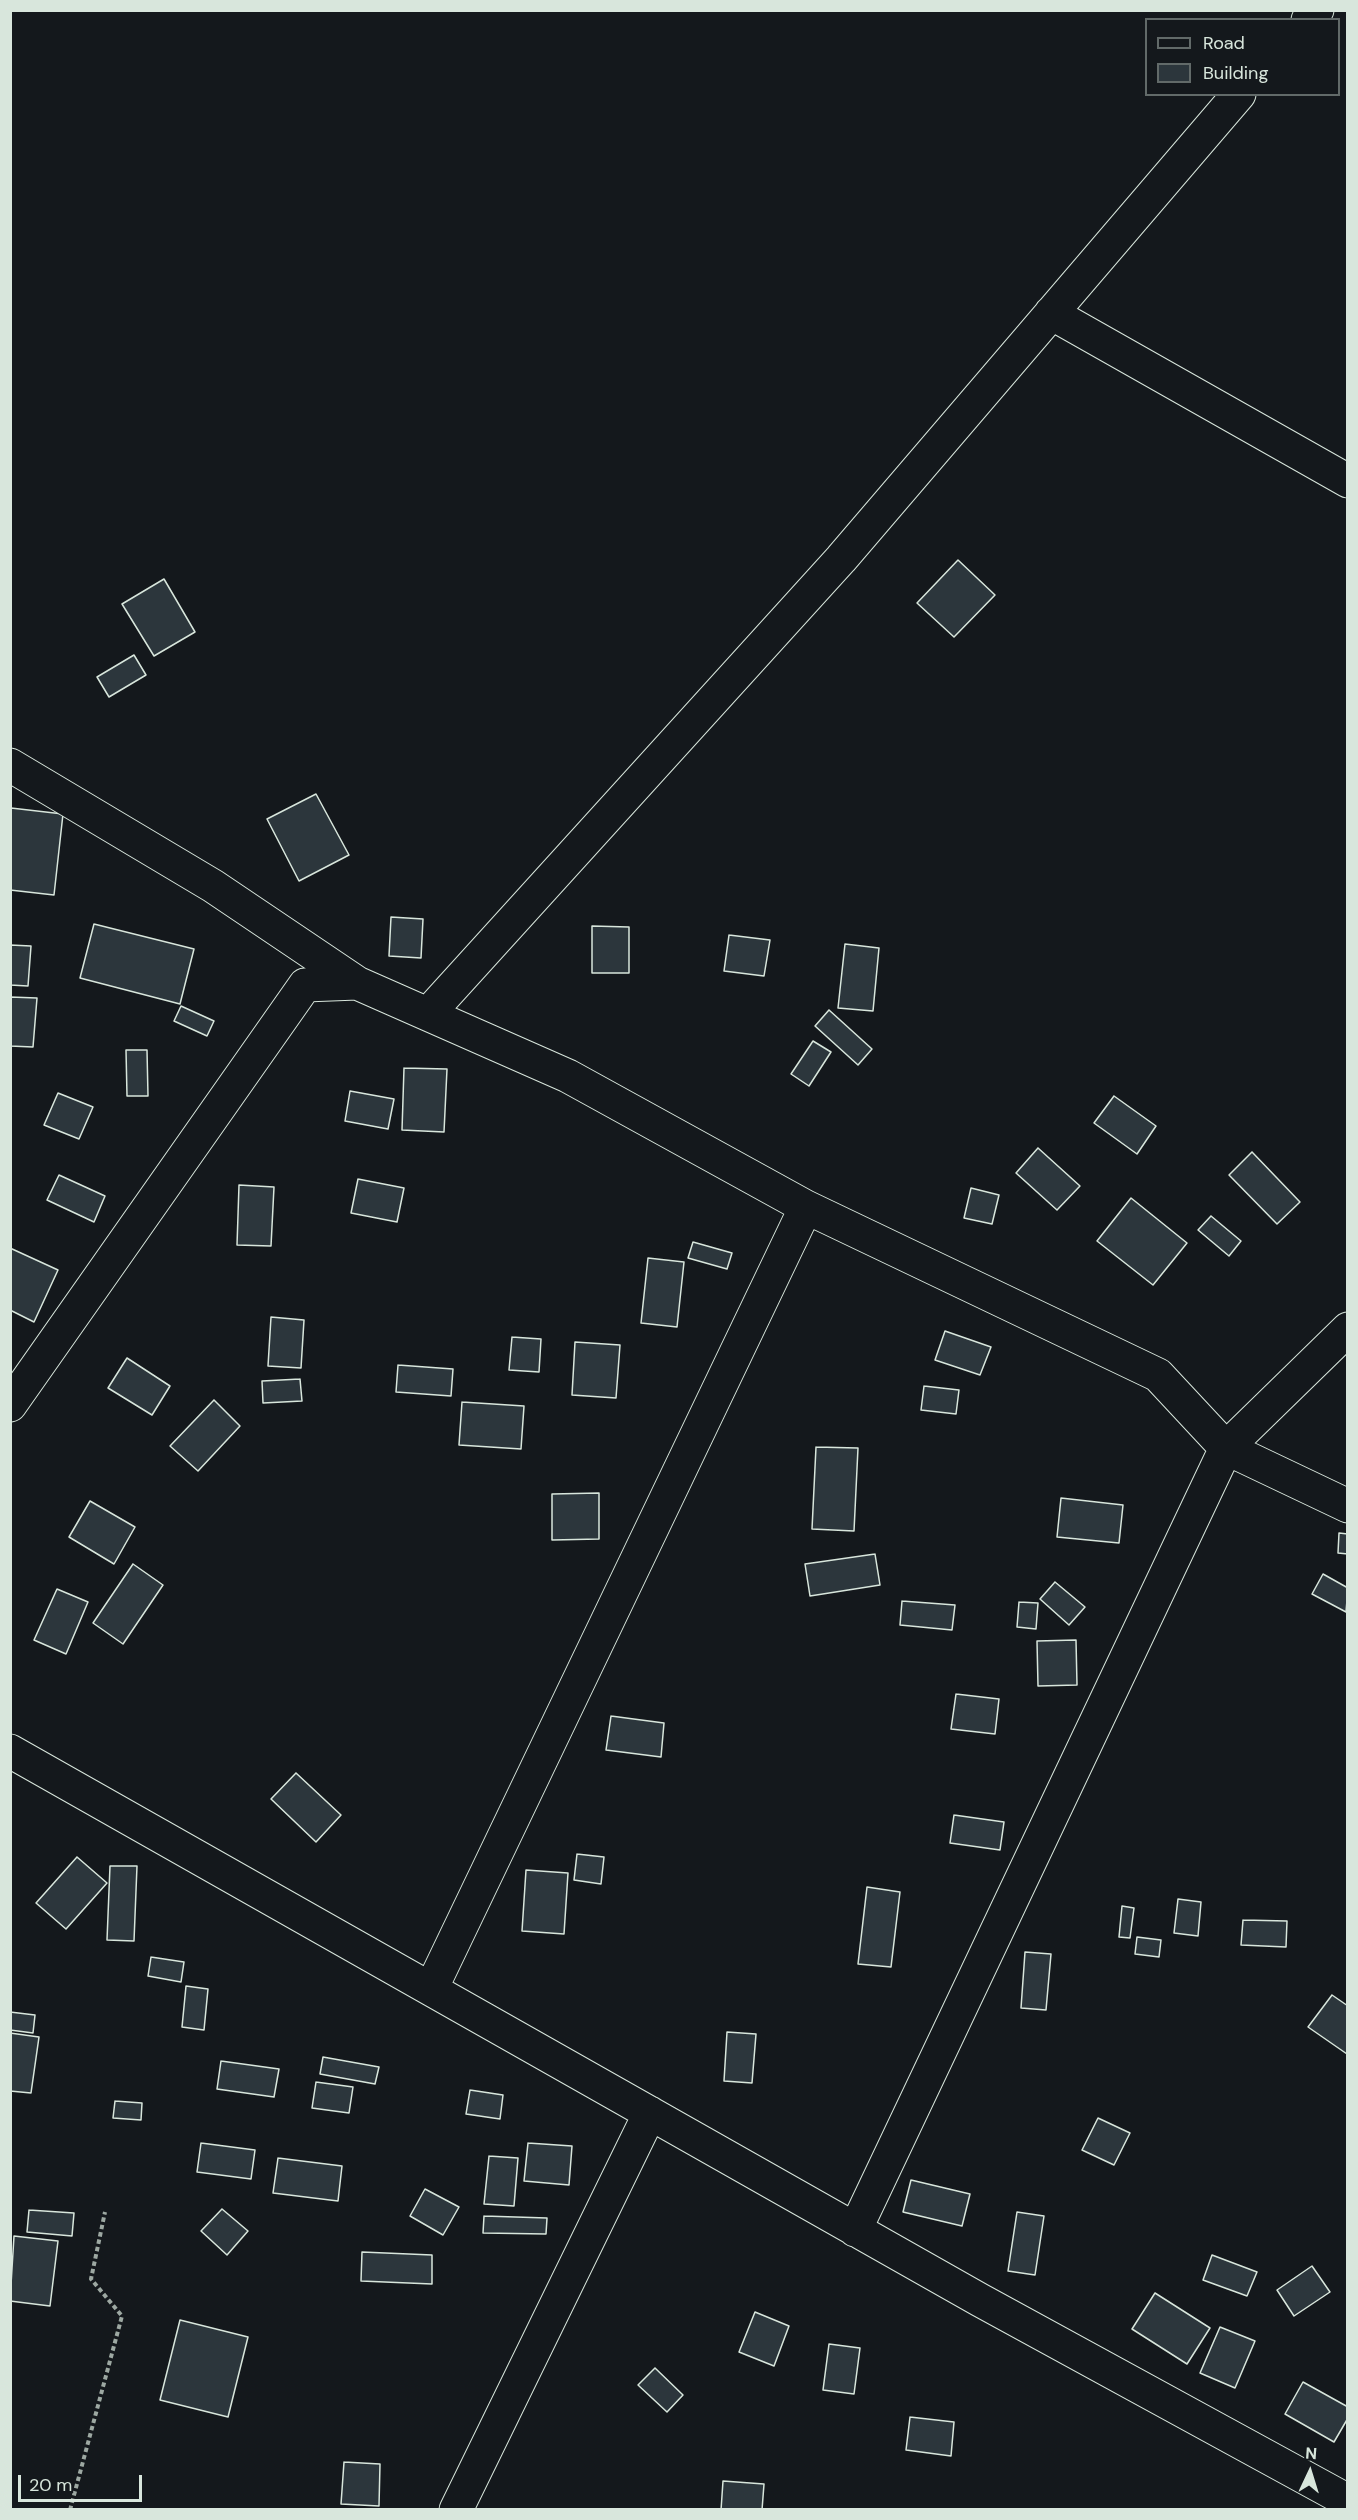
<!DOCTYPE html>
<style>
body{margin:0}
#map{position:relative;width:1358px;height:2520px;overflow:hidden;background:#14181c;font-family:"DM Sans",sans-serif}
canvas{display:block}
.frame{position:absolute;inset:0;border:12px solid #d8e6dc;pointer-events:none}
.legend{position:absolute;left:1145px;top:18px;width:195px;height:78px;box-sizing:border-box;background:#14181c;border:2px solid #626a69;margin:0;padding:8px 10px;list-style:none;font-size:18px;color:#d8e6dc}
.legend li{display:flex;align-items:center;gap:12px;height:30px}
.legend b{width:30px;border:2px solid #626a69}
.north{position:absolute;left:1280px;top:2442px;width:60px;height:60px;-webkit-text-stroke:4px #14181c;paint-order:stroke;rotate:4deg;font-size:16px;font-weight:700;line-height:24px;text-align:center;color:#d8e6dc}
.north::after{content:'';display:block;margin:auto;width:21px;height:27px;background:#d8e6dc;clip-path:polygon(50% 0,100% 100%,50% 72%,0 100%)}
.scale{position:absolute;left:18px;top:2475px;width:124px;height:27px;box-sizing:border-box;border:3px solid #d8e6dc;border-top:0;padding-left:8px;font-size:18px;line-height:21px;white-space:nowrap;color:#d8e6dc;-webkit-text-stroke:4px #14181c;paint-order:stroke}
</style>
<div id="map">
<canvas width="1358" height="2520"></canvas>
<div class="frame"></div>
<ul class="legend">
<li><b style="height:8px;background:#14181c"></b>Road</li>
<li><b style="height:16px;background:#2c363c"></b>Building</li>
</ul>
<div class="north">N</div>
<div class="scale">20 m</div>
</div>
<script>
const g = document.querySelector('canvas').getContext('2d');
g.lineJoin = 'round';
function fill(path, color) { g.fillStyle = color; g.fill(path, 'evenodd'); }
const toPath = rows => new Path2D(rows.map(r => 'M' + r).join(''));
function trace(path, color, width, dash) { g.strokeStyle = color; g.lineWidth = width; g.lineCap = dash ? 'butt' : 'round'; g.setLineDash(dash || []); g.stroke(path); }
const building = toPath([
 [958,560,995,595,954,637,917,603,958,560],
 [164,579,195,632,154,656,122,604,164,579],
 [134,655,146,675,109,697,97,677,134,655],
 [316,794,349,855,299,881,267,819,316,794],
 [11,808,63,814,54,895,10,890,11,808],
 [391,917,423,919,421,958,389,956,391,917],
 [94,924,194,949,180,1004,80,978,94,924],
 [592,926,629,927,629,973,592,973,592,926],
 [729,935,770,940,764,976,724,971,729,935],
 [845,944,879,948,873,1011,838,1008,845,944],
 [10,945,31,946,28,986,10,985,10,945],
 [10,997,37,998,33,1047,10,1046,10,997],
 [181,1006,214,1021,207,1036,174,1021,181,1006],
 [829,1010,872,1049,858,1065,815,1026,829,1010],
 [813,1041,831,1052,809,1086,791,1074,813,1041],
 [126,1050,147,1050,148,1096,127,1096,126,1050],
 [404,1068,447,1069,444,1132,402,1130,404,1068],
 [350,1091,394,1099,388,1129,345,1121,350,1091],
 [58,1093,93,1107,79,1139,44,1125,58,1093],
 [1114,1096,1156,1126,1137,1154,1094,1123,1114,1096],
 [1038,1148,1080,1186,1057,1210,1016,1173,1038,1148],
 [1252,1152,1300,1202,1277,1224,1229,1175,1252,1152],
 [59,1175,105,1196,94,1222,47,1200,59,1175],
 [358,1179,404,1188,397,1222,351,1213,358,1179],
 [239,1185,274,1187,271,1246,237,1245,239,1185],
 [971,1188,999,1195,992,1224,964,1218,971,1188],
 [1131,1198,1187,1243,1153,1285,1097,1241,1131,1198],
 [1211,1216,1241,1241,1229,1256,1198,1230,1211,1216],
 [693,1242,732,1253,727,1269,688,1258,693,1242],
 [10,1248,58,1270,34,1322,10,1310,10,1248],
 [648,1258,684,1262,677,1327,641,1323,648,1258],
 [271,1317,304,1320,301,1368,268,1366,271,1317],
 [945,1331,991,1347,980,1375,935,1360,945,1331],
 [512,1337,541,1339,539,1372,509,1370,512,1337],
 [575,1342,620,1345,616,1398,572,1395,575,1342],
 [127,1358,170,1386,152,1415,108,1388,127,1358],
 [398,1365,453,1369,451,1396,396,1392,398,1365],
 [300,1379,302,1401,263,1403,262,1381,300,1379],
 [924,1386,959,1390,956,1414,921,1410,924,1386],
 [214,1400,240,1426,198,1471,170,1446,214,1400],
 [462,1402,524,1406,521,1449,459,1445,462,1402],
 [816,1447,858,1448,854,1531,812,1529,816,1447],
 [599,1493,599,1539,552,1540,552,1494,599,1493],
 [1061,1498,1123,1505,1119,1543,1057,1537,1061,1498],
 [90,1501,135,1527,114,1564,69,1537,90,1501],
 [1339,1533,1348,1534,1348,1554,1338,1553,1339,1533],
 [875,1554,880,1585,810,1596,805,1564,875,1554],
 [133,1564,163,1585,123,1644,93,1623,133,1564],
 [1323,1574,1348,1588,1346,1612,1312,1594,1323,1574],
 [1055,1582,1085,1607,1069,1625,1040,1599,1055,1582],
 [57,1589,88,1602,66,1654,34,1640,57,1589],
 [902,1601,955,1605,952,1630,900,1625,902,1601],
 [1019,1602,1038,1603,1036,1629,1017,1627,1019,1602],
 [1076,1640,1077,1685,1038,1686,1037,1641,1076,1640],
 [956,1694,999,1699,995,1734,951,1729,956,1694],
 [611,1716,664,1723,661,1757,606,1750,611,1716],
 [296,1773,341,1815,316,1842,271,1799,296,1773],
 [954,1815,1004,1822,1000,1850,950,1843,954,1815],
 [577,1854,604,1857,601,1884,574,1880,577,1854],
 [77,1857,107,1883,66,1929,36,1903,77,1857],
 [110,1866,137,1866,134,1941,107,1940,110,1866],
 [526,1870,568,1873,564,1934,522,1931,526,1870],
 [867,1887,900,1892,891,1967,858,1964,867,1887],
 [1178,1899,1201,1902,1198,1936,1174,1933,1178,1899],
 [1122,1906,1134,1908,1130,1938,1119,1937,1122,1906],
 [1243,1920,1287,1921,1286,1947,1241,1945,1243,1920],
 [1137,1937,1161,1940,1159,1957,1135,1954,1137,1937],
 [1025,1952,1051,1954,1046,2010,1021,2008,1025,1952],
 [151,1957,184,1962,181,1982,148,1976,151,1957],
 [186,1986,208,1989,204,2030,182,2027,186,1986],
 [1332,1995,1348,2006,1347,2054,1308,2027,1332,1995],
 [10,2012,35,2015,33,2033,10,2030,10,2012],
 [727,2032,756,2034,752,2083,724,2081,727,2032],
 [10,2033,39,2037,31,2093,10,2091,10,2033],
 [323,2057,379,2067,375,2084,320,2074,323,2057],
 [221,2061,279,2069,274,2097,217,2089,221,2061],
 [316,2082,353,2087,349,2113,312,2108,316,2082],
 [470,2090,503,2095,500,2119,466,2114,470,2090],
 [115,2101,142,2103,141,2120,113,2118,115,2101],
 [1098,2118,1130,2133,1114,2165,1082,2150,1098,2118],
 [201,2143,255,2150,251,2179,197,2172,201,2143],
 [528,2143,572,2146,569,2185,524,2181,528,2143],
 [489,2156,518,2158,514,2206,484,2204,489,2156],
 [278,2158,342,2166,338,2201,273,2193,278,2158],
 [911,2180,970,2194,962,2226,903,2212,911,2180],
 [425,2189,459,2207,443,2235,410,2216,425,2189],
 [222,2209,248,2231,227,2255,201,2231,222,2209],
 [29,2210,74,2213,72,2236,27,2232,29,2210],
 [1017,2212,1044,2216,1035,2275,1008,2271,1017,2212],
 [484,2216,547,2218,546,2234,483,2233,484,2216],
 [14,2236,58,2241,50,2306,10,2301,14,2236],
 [362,2252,432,2255,432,2284,361,2281,362,2252],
 [1212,2255,1257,2272,1247,2296,1203,2280,1212,2255],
 [1312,2266,1330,2292,1294,2316,1277,2290,1312,2266],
 [1155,2293,1210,2328,1187,2364,1132,2329,1155,2293],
 [755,2312,789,2326,774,2366,739,2352,755,2312],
 [180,2320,248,2337,228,2417,160,2400,180,2320],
 [1220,2327,1255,2341,1235,2388,1200,2373,1220,2327],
 [829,2344,860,2348,854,2394,823,2390,829,2344],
 [655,2368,683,2395,667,2412,638,2385,655,2368],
 [1303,2382,1348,2407,1348,2418,1334,2442,1285,2414,1303,2382],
 [910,2417,954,2422,951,2456,906,2450,910,2417],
 [344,2462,380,2464,379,2506,341,2504,344,2462],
 [723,2481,764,2484,762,2510,721,2510,723,2481]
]);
fill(building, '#2c363c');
trace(building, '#d8e6dc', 1.5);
const minor = toPath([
 [1308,20,1317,10],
 [1051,313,1348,481],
 [10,765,213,886,357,983],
 [428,1014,841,559,1239,94],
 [1348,1329,1226,1448,1348,1506],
 [10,1405,305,985,357,983,568,1076,806,1207],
 [10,1751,980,2300,1348,2501],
 [431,1989,806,1207,1158,1375,1226,1448,855,2230],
 [456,2510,650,2113]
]);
trace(minor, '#d8e6dc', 35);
trace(toPath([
 [70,2510,122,2316,91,2279,105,2212]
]), '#9da8a2', 4, [4.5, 3]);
trace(minor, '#14181c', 33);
</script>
